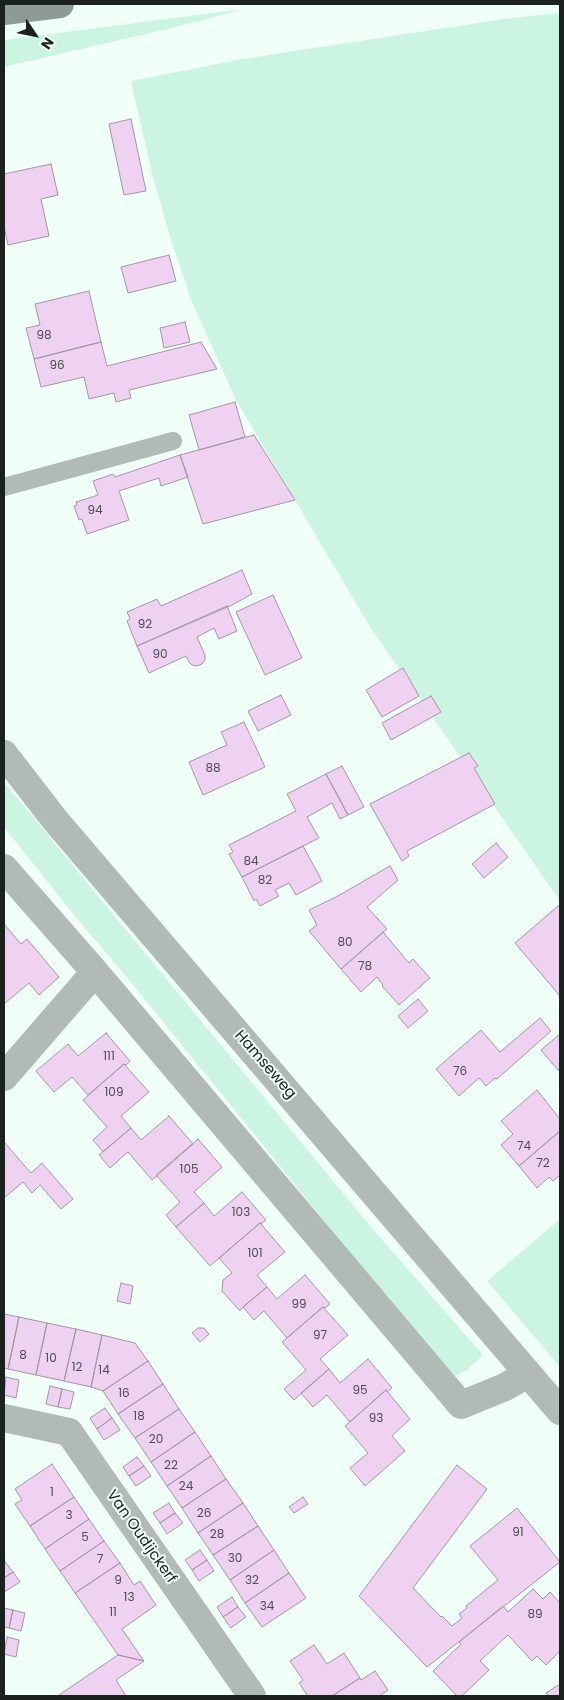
<!DOCTYPE html>
<style>
body{margin:0}
#map{position:relative;width:564px;height:1700px;overflow:hidden;background:#f0fff7;font-family:Poppins,sans-serif}
canvas{display:block}
.frame{position:absolute;inset:0;border:5px solid #1a211e;pointer-events:none}
.north{position:absolute;left:10px;top:10px;width:50px;height:50px;-webkit-text-stroke:4px #f0fff7;paint-order:stroke;rotate:124deg;font-size:14px;font-weight:700;line-height:20px;text-align:center;color:#1a211e}
.north::after{content:'';display:block;margin:auto;width:18px;height:22px;background:#1a211e;clip-path:polygon(50% 0,100% 100%,50% 72%,0 100%)}
</style>
<div id="map">
<canvas width="564" height="1700"></canvas>
<div class="frame"></div>
<div class="north">N</div>
</div>
<script>
const g = document.querySelector('canvas').getContext('2d');
g.lineJoin = 'round';
function fill(path, color) { g.fillStyle = color; g.fill(path, 'evenodd'); }
const toPath = rows => new Path2D(rows.map(r => 'M' + r).join(''));
function trace(path, color, width, dash) { g.strokeStyle = color; g.lineWidth = width; g.lineCap = dash ? 'butt' : 'round'; g.setLineDash(dash || []); g.stroke(path); }
function label(font, color, halo, rows, align = 'center') {
  g.font = font + ' Poppins,sans-serif'; g.lineWidth = 4; g.setLineDash([]); g.textBaseline = 'middle'; g.strokeStyle = halo; g.fillStyle = color; for (const [text, x, y, turn = 0] of rows) {
    g.save(); g.translate(x, y); g.rotate((+turn || 0) * Math.PI / 180); g.textAlign = isNaN(turn) ? turn : align; if (halo) g.strokeText(text, 0, 0); g.fillText(text, 0, 0); g.restore();
  }
}
fill(toPath([
 [244,9,176,27,4,67,4,40],
 [560,13,560,901,370,627,236,400,192,302,172,243,153,177,131,81,242,59,511,18],
 [4,782,371,1227,483,1355,467,1370,451,1378,434,1359,268,1151,129,980,74,915,4,827],
 [560,1219,560,1367,487,1281]
]), '#ccf5e1');
const building = toPath([
 [131,119,146,191,124,195,109,124,131,119],
 [51,164,58,195,41,199,49,236,8,245,4,227,4,174,51,164],
 [169,255,176,281,128,293,121,267,169,255],
 [89,291,101,342,34,359,26,328,40,325,35,304,89,291],
 [185,322,190,342,164,348,160,328,185,322],
 [101,342,107,366,201,342,217,369,129,390,131,398,116,402,114,393,89,399,84,377,41,387,34,359,101,342],
 [235,402,245,437,199,450,189,415,235,402],
 [254,435,295,500,203,524,180,455,254,435],
 [180,455,188,477,161,486,159,478,119,491,129,520,87,534,82,519,79,520,74,506,77,505,76,502,98,495,93,481,113,474,115,477,180,455],
 [242,570,252,594,232,605,137,646,127,621,130,619,127,612,157,599,161,606,242,570],
 [273,595,302,658,265,675,236,612,273,595],
 [227,606,237,631,219,639,214,628,197,637,205,655,205,660,202,664,197,666,192,665,189,662,186,656,149,673,137,646,227,606],
 [403,668,419,696,382,717,366,690,403,668],
 [281,695,291,715,258,731,248,711,281,695],
 [431,696,441,712,391,740,382,723,431,696],
 [244,722,265,767,203,795,189,762,227,745,221,732,244,722],
 [469,753,478,766,474,768,495,804,407,851,409,856,402,861,370,804,469,753],
 [342,766,364,807,348,815,326,774,342,766],
 [326,774,348,815,340,819,332,803,307,817,319,838,242,877,229,854,233,852,229,845,296,811,287,794,326,774],
 [496,843,508,857,484,878,472,864,496,843],
 [303,846,322,881,296,895,289,883,275,890,279,896,260,906,256,899,254,901,242,877,303,846],
 [390,866,398,880,367,907,387,929,341,969,309,931,317,925,309,910,336,897,390,866],
 [558,906,560,908,560,996,515,943,558,906],
 [4,924,21,944,27,939,59,977,39,995,29,983,4,1004,4,924],
 [383,932,409,963,413,959,430,978,399,1005,382,986,383,985,377,977,361,992,341,969,383,932],
 [418,999,428,1011,408,1028,398,1016,418,999],
 [540,1018,551,1031,497,1079,495,1078,486,1086,479,1078,459,1096,436,1069,481,1030,500,1052,540,1018],
 [106,1033,130,1061,126,1065,124,1064,88,1095,72,1077,54,1092,36,1071,68,1044,78,1056,106,1033],
 [560,1034,560,1068,558,1070,541,1050,560,1034],
 [124,1064,149,1092,121,1116,131,1128,103,1152,93,1140,107,1127,83,1100,124,1064],
 [537,1090,560,1119,560,1131,519,1166,501,1145,513,1134,501,1121,537,1090],
 [169,1116,193,1144,152,1180,128,1152,110,1168,99,1155,131,1128,141,1140,169,1116],
 [560,1131,560,1175,553,1181,549,1177,537,1188,519,1166,560,1131],
 [198,1139,222,1167,194,1192,204,1203,176,1227,166,1215,180,1202,156,1175,198,1139],
 [4,1142,31,1173,42,1163,73,1199,61,1209,40,1185,32,1193,23,1182,4,1198,4,1142],
 [242,1192,266,1220,261,1224,260,1223,210,1266,176,1227,204,1203,214,1216,242,1192],
 [260,1223,285,1252,257,1275,267,1287,243,1307,240,1311,222,1291,223,1280,232,1273,219,1258,260,1223],
 [305,1275,330,1304,325,1308,323,1307,287,1338,264,1311,254,1320,243,1307,267,1287,277,1299,305,1275],
 [121,1283,133,1286,130,1304,117,1301,121,1283],
 [323,1307,348,1335,320,1359,329,1369,294,1400,284,1389,306,1370,282,1342,323,1307],
 [4,1314,19,1317,8,1369,4,1368,4,1314],
 [19,1317,47,1323,36,1375,8,1369,19,1317],
 [47,1323,76,1329,64,1381,36,1375,47,1323],
 [198,1328,204,1328,209,1334,200,1342,192,1333,198,1328],
 [76,1329,102,1335,91,1387,64,1381,76,1329],
 [102,1335,135,1343,148,1361,103,1391,91,1387,102,1335],
 [368,1359,392,1388,387,1392,386,1390,350,1422,327,1395,313,1407,301,1393,329,1369,340,1383,368,1359],
 [148,1361,163,1384,118,1414,103,1391,148,1361],
 [6,1377,19,1380,16,1398,4,1395,6,1377],
 [163,1384,179,1409,135,1438,118,1414,163,1384],
 [50,1386,62,1389,58,1407,46,1404,50,1386],
 [62,1389,74,1392,70,1409,58,1407,62,1389],
 [386,1390,410,1419,392,1436,405,1451,365,1486,350,1468,368,1453,345,1426,386,1390],
 [105,1408,112,1418,97,1429,90,1418,105,1408],
 [179,1409,195,1432,151,1462,135,1438,179,1409],
 [112,1418,120,1430,104,1440,97,1429,112,1418],
 [195,1432,211,1456,167,1486,151,1462,195,1432],
 [211,1456,226,1479,182,1508,167,1486,211,1456],
 [137,1457,144,1466,129,1476,123,1467,137,1457],
 [52,1464,74,1497,30,1526,15,1504,22,1500,15,1489,52,1464],
 [457,1465,487,1489,413,1588,441,1617,442,1616,452,1626,462,1618,459,1614,467,1608,466,1606,498,1580,470,1546,517,1508,560,1562,427,1667,359,1596,457,1465],
 [144,1466,151,1476,136,1486,129,1476,144,1466],
 [226,1479,243,1503,198,1533,182,1508,226,1479],
 [74,1497,89,1519,45,1549,30,1526,74,1497],
 [303,1497,308,1504,294,1513,289,1507,303,1497],
 [169,1503,175,1513,160,1523,153,1513,169,1503],
 [243,1503,258,1526,213,1555,198,1533,243,1503],
 [175,1513,183,1523,167,1534,160,1523,175,1513],
 [89,1519,104,1541,60,1571,45,1549,89,1519],
 [258,1526,274,1550,230,1580,213,1555,258,1526],
 [104,1541,120,1563,75,1593,60,1571,104,1541],
 [200,1550,207,1560,192,1570,185,1560,200,1550],
 [274,1550,289,1573,245,1603,230,1580,274,1550],
 [207,1560,214,1571,199,1581,192,1570,207,1560],
 [5,1562,13,1572,4,1578,4,1563,5,1562],
 [120,1563,134,1585,140,1581,156,1605,122,1629,144,1661,118,1655,75,1593,120,1563],
 [13,1572,20,1582,4,1592,4,1578,13,1572],
 [289,1573,306,1598,262,1627,245,1603,289,1573],
 [533,1589,543,1599,550,1592,560,1603,560,1651,546,1665,537,1656,532,1661,508,1635,480,1661,489,1670,462,1696,457,1696,433,1671,461,1644,459,1642,503,1606,508,1612,533,1589],
 [232,1597,238,1607,223,1617,217,1607,232,1597],
 [238,1607,246,1617,231,1628,223,1617,238,1607],
 [4,1608,13,1610,9,1628,4,1627,4,1608],
 [13,1610,25,1613,21,1631,9,1628,13,1610],
 [7,1637,19,1640,16,1657,4,1654,7,1637],
 [314,1645,327,1664,344,1653,360,1678,332,1696,308,1696,299,1683,303,1680,290,1661,314,1645],
 [118,1655,144,1661,116,1680,126,1696,59,1696,59,1695,118,1655],
 [375,1671,388,1690,379,1696,332,1696,360,1678,361,1680,375,1671],
 [560,1684,560,1696,549,1696,546,1693,560,1684]
]);
fill(building, '#efd1f2');
trace(building, '#a296a3', 1);
trace(toPath([
 [4,487,173,441]
]), '#b1bab5', 18);
trace(toPath([
 [4,868,95,972,461,1405,505,1387,528,1374],
 [4,1077,95,972],
 [4,1418,69,1432,252,1696]
]), '#b1bab5', 28);
trace(toPath([
 [4,754,55,820,560,1411]
]), '#b1bab5', 28);
trace(toPath([
 [4,11,60,4]
]), '#8e9a94', 28);
label('12px', '#4f4d53', null, [
 ["98",44,336],
 ["96",57,366],
 ["94",95,511],
 ["92",145,625],
 ["90",160,655],
 ["88",213,769],
 ["84",251,862],
 ["82",265,881],
 ["80",345,943],
 ["78",365,967],
 ["111",109,1057],
 ["76",460,1072],
 ["109",114,1093],
 ["74",524,1147],
 ["72",543,1164],
 ["105",189,1170],
 ["103",241,1213],
 ["101",255,1254],
 ["99",299,1305],
 ["97",320,1336],
 ["8",23,1356],
 ["10",51,1359],
 ["12",77,1368],
 ["14",104,1371],
 ["95",360,1391],
 ["16",124,1394],
 ["18",139,1417],
 ["93",376,1419],
 ["20",156,1440],
 ["22",171,1466],
 ["24",186,1487],
 ["1",52,1493],
 ["26",204,1514],
 ["3",69,1516],
 ["91",518,1533],
 ["28",217,1535],
 ["5",85,1538],
 ["30",235,1559],
 ["7",100,1560],
 ["9",118,1581],
 ["32",252,1581],
 ["13",129,1598],
 ["34",267,1607],
 ["11",113,1613],
 ["89",535,1615]
]);
label('15px', '#1a211e', '#f0fff7', [
 ["Hamseweg",265,1065,49],
 ["Van Oudijckerf",141,1537,55]
]);
</script>
